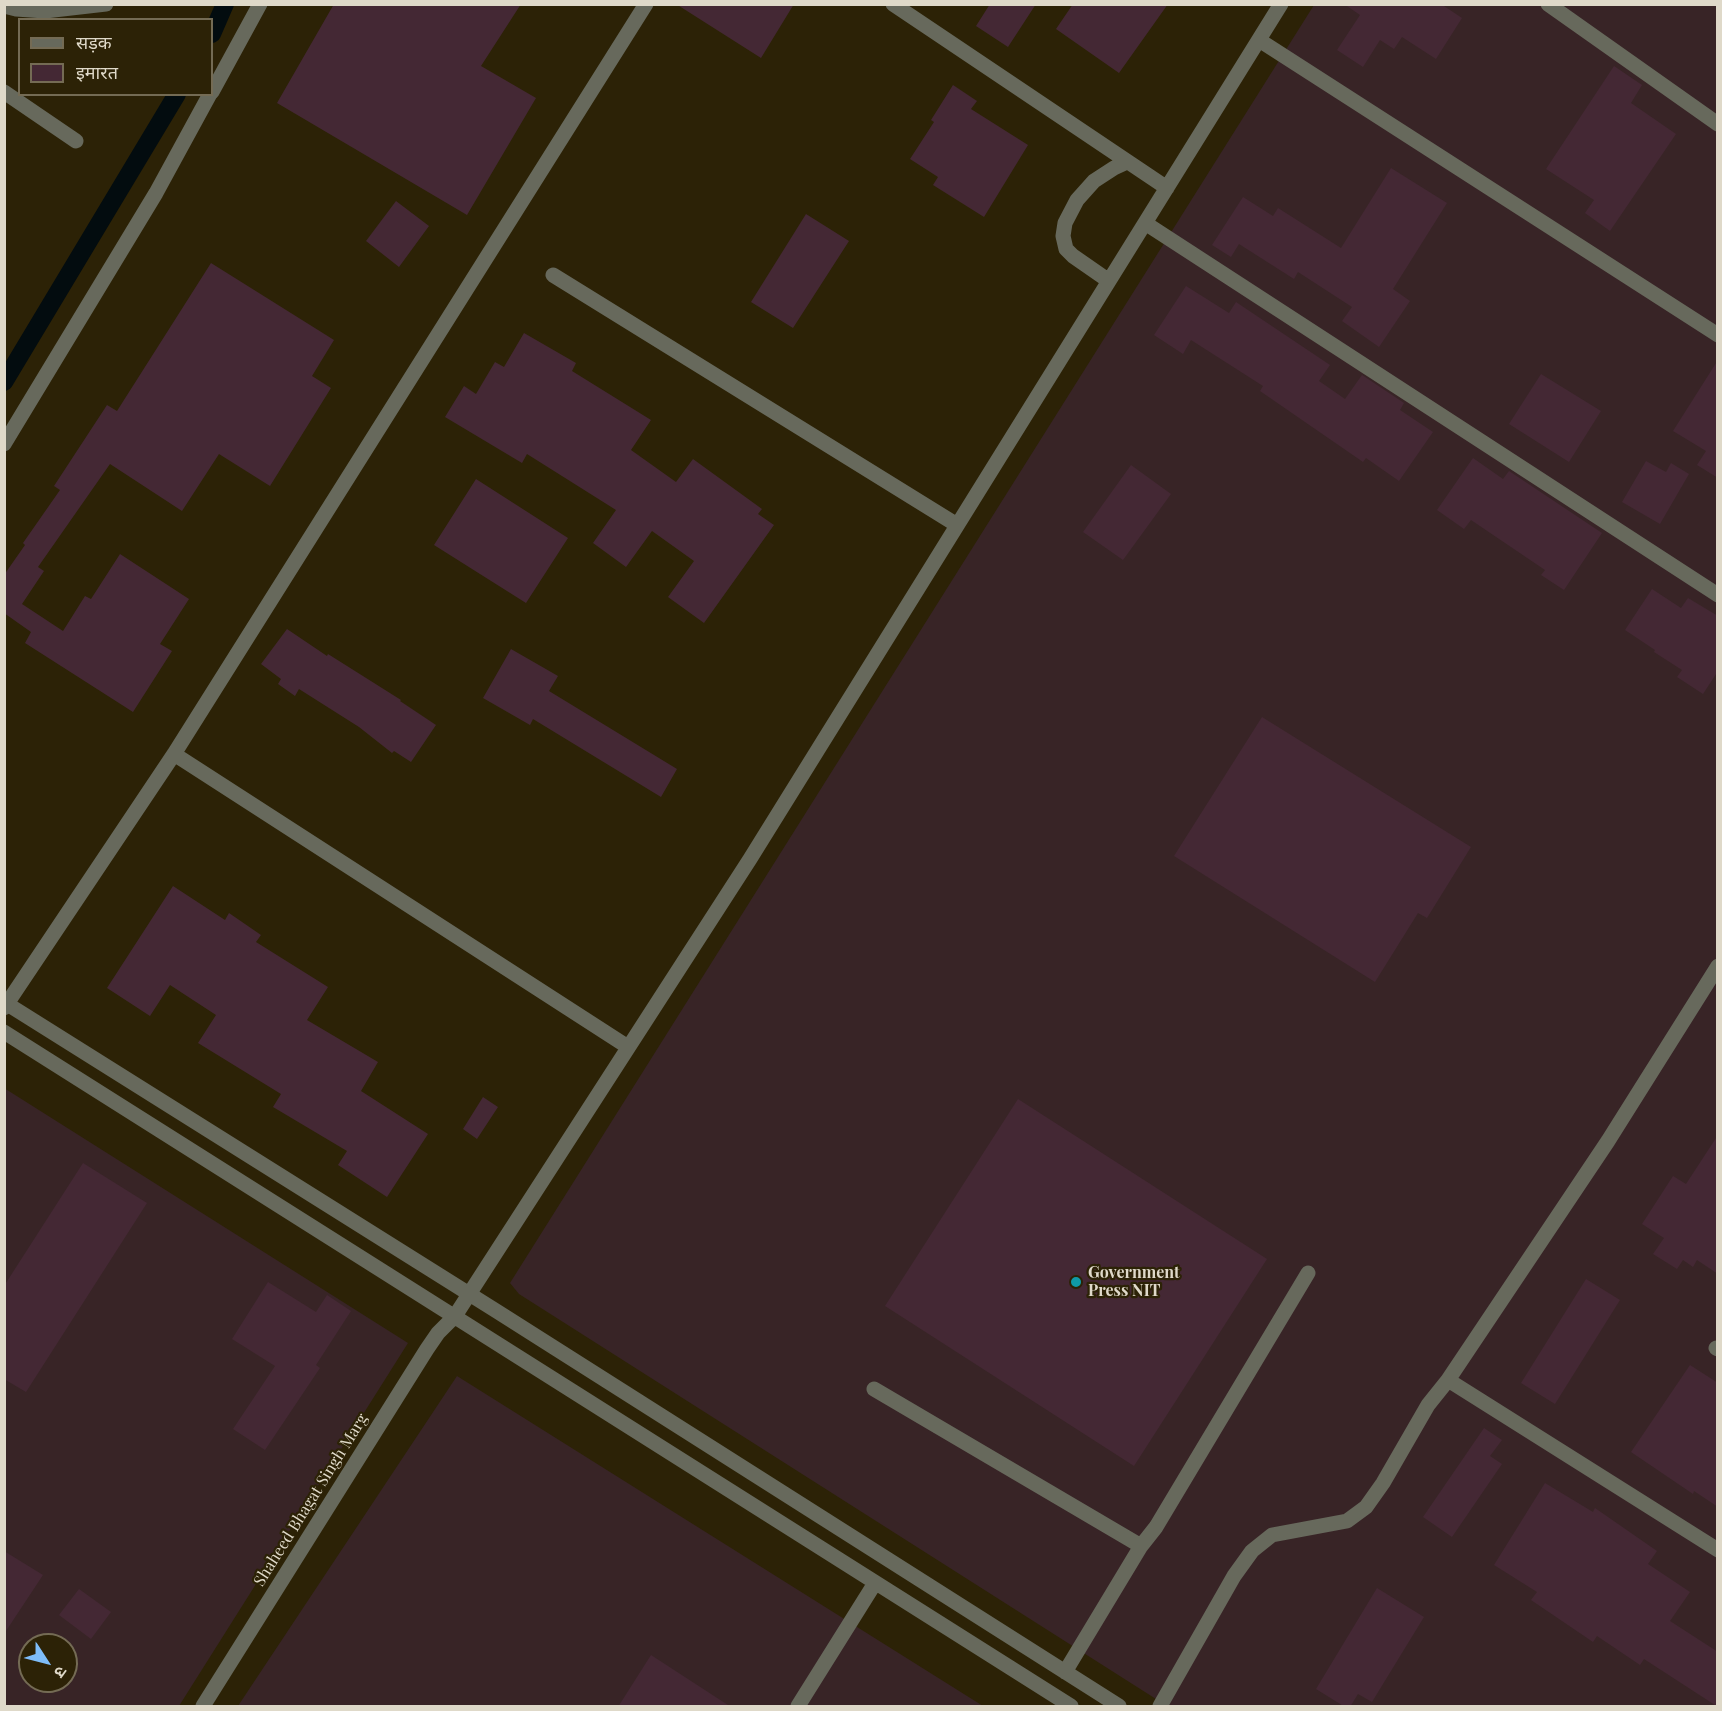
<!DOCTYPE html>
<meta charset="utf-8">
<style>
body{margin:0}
#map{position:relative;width:1722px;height:1711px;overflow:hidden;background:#2c2206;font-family:"Playfair Display","Noto Sans Devanagari",serif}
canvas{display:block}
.frame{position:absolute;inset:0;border:6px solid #dfd9c9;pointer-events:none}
.legend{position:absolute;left:18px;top:18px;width:195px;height:78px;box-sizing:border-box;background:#2c2206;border:2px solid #746b54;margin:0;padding:8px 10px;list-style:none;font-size:18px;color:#dfd9c9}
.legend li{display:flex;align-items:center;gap:12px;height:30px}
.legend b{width:30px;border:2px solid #746b54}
.north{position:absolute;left:18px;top:1633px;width:60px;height:60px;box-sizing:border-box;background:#2c2206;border:2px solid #746b54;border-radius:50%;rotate:126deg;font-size:16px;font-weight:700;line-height:24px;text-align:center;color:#dfd9c9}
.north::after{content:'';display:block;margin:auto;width:21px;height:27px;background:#7ebdf9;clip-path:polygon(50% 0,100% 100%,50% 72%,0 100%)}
</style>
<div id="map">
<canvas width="1722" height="1711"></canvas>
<div class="frame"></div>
<ul class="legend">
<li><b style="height:8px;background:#67695c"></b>सड़क</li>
<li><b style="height:16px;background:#442834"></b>इमारत</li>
</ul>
<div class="north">उ</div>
</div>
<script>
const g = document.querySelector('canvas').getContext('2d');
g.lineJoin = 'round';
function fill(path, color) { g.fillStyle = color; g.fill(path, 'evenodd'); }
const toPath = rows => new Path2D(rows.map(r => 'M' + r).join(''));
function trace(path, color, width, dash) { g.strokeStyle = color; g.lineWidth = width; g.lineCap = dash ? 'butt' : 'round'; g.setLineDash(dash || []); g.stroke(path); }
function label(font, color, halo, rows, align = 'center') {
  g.font = font + ' "Playfair Display",serif'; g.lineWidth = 4.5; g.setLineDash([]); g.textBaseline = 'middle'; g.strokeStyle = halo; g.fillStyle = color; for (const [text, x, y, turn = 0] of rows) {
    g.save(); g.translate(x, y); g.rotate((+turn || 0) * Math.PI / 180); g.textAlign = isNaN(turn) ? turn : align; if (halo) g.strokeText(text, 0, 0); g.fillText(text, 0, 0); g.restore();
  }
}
fill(toPath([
 [1314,5,1717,5,1717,1706,1167,1706,519,1294,510,1283],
 [4,1088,408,1343,179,1706,5,1706],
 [30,1645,66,1645,66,1681,30,1681],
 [457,1376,704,1531,983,1706,238,1706]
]), '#382426');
trace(toPath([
 [212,34,225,4],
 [4,382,177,94]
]), '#030c0f', 18);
fill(toPath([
 [334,4,521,4,481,66,536,98,467,215,277,103],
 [676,4,794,4,761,58],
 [990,4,1036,4,1008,47,976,26],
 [1073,4,1168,4,1119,73,1056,29],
 [1344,4,1441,4,1462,18,1436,59,1402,37,1394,49,1380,40,1363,67,1337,50,1360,15],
 [1614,66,1642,85,1631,103,1676,134,1610,231,1585,213,1594,200,1546,169],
 [953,85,977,101,971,109,1028,145,984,217,933,185,938,177,910,159,934,122,931,120],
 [1391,168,1447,203,1393,289,1410,301,1379,347,1342,321,1352,307,1298,272,1294,279,1239,244,1231,257,1212,245,1243,197,1273,216,1278,208,1341,248],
 [396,201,429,226,399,267,366,241],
 [806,214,849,241,793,328,751,302],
 [211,263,334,340,312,376,331,388,270,486,219,454,182,511,110,464,38,567,44,571,22,604,63,631,85,596,91,599,120,554,189,599,160,644,172,651,133,712,25,643,31,632,4,613,4,575,25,545,23,543,60,490,54,486,107,405,117,411],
 [1186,286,1229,313,1236,302,1330,365,1319,381,1345,399,1362,375,1404,403,1400,410,1433,432,1399,481,1366,458,1363,462,1260,391,1263,386,1191,340,1183,354,1154,335],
 [524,333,576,363,572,371,651,420,631,450,676,482,693,459,762,509,758,514,774,525,704,623,668,597,694,561,652,531,626,567,593,543,616,510,527,454,522,463,445,417,464,386,476,394,495,362,504,367],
 [1718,360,1718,478,1697,465,1706,451,1673,431],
 [1541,374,1601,411,1569,462,1509,424],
 [1473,458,1503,479,1509,471,1602,533,1564,590,1541,575,1545,570,1471,520,1464,529,1437,510],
 [1646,461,1666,472,1671,463,1689,474,1660,524,1622,502],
 [1131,465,1171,494,1123,560,1083,532],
 [476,479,568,538,526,603,434,545],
 [1652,589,1681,608,1688,598,1718,616,1718,671,1703,694,1677,677,1682,670,1654,652,1655,650,1625,630],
 [287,629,327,656,328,654,401,700,400,701,436,725,411,762,394,751,392,753,359,727,299,689,295,696,278,684,281,679,261,664],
 [511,649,558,676,549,691,677,769,661,797,533,719,530,725,483,698],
 [1262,717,1471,847,1427,918,1418,913,1375,982,1174,856],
 [173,886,225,920,229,913,261,935,256,942,328,987,307,1020,378,1062,361,1091,428,1134,387,1197,338,1165,347,1151,273,1107,281,1094,198,1043,216,1015,170,985,150,1016,107,988],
 [483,1097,498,1107,477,1139,463,1129],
 [1018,1099,1267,1259,1134,1466,885,1306],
 [1718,1135,1718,1274,1697,1260,1693,1267,1683,1260,1677,1269,1653,1254,1664,1238,1642,1224,1673,1176,1686,1184],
 [83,1163,147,1203,26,1392,4,1379,4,1286],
 [1586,1279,1620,1300,1555,1404,1521,1383],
 [268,1282,316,1312,327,1295,351,1311,316,1365,320,1368,265,1450,233,1429,275,1366,232,1339],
 [1690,1365,1718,1383,1718,1507,1694,1491,1693,1494,1631,1452],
 [1484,1428,1502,1440,1490,1456,1502,1464,1452,1537,1423,1517],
 [1545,1483,1593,1512,1595,1508,1657,1551,1648,1564,1690,1592,1670,1621,1718,1652,1718,1707,1644,1659,1640,1665,1597,1636,1593,1642,1531,1600,1537,1592,1494,1565],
 [4,1551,43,1575,4,1634],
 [1377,1588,1424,1617,1372,1702,1358,1694,1350,1707,1345,1707,1316,1689],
 [79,1589,111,1612,91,1639,59,1615],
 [651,1655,731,1707,618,1707]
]), '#442834');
trace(toPath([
 [893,4,1167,188],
 [1548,4,1718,124],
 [4,6,16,9,45,11,106,4],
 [1259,40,1718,335],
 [4,92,76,141],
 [212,92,260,4],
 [1145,223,1718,595],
 [553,275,957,525],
 [1109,281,1073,256,1066,249,1063,236,1065,223,1077,200,1094,181,1114,168,1127,162],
 [4,444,156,193,210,94],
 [174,754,628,1047],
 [4,1002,498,1312,1119,1706],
 [4,1008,174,754,646,4],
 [4,1032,1071,1706],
 [1716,1348,1718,1349],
 [1448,1380,1718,1550],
 [874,1389,1141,1546],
 [1065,1672,1141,1546,1156,1527,1308,1273],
 [203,1706,427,1349,438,1333,455,1316,750,859,1281,4],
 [798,1706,875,1583],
 [1160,1706,1234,1576,1252,1551,1272,1535,1347,1521,1366,1507,1383,1483,1428,1405,1448,1380,1608,1141,1718,966]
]), '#67695c', 15);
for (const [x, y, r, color] of [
 [1076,1282,6,"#0f9aa8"]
]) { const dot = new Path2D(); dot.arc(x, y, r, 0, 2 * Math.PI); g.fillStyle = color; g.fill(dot); trace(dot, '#2c2206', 2); }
label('bold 16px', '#dfd9c9', '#2c2206', [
 ["Government",1088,1273],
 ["Press NIT",1088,1291]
], 'left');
label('16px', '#dfd9c9', '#2c2206', [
 ["Shaheed Bhagat Singh Marg",311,1500,-58]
]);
</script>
